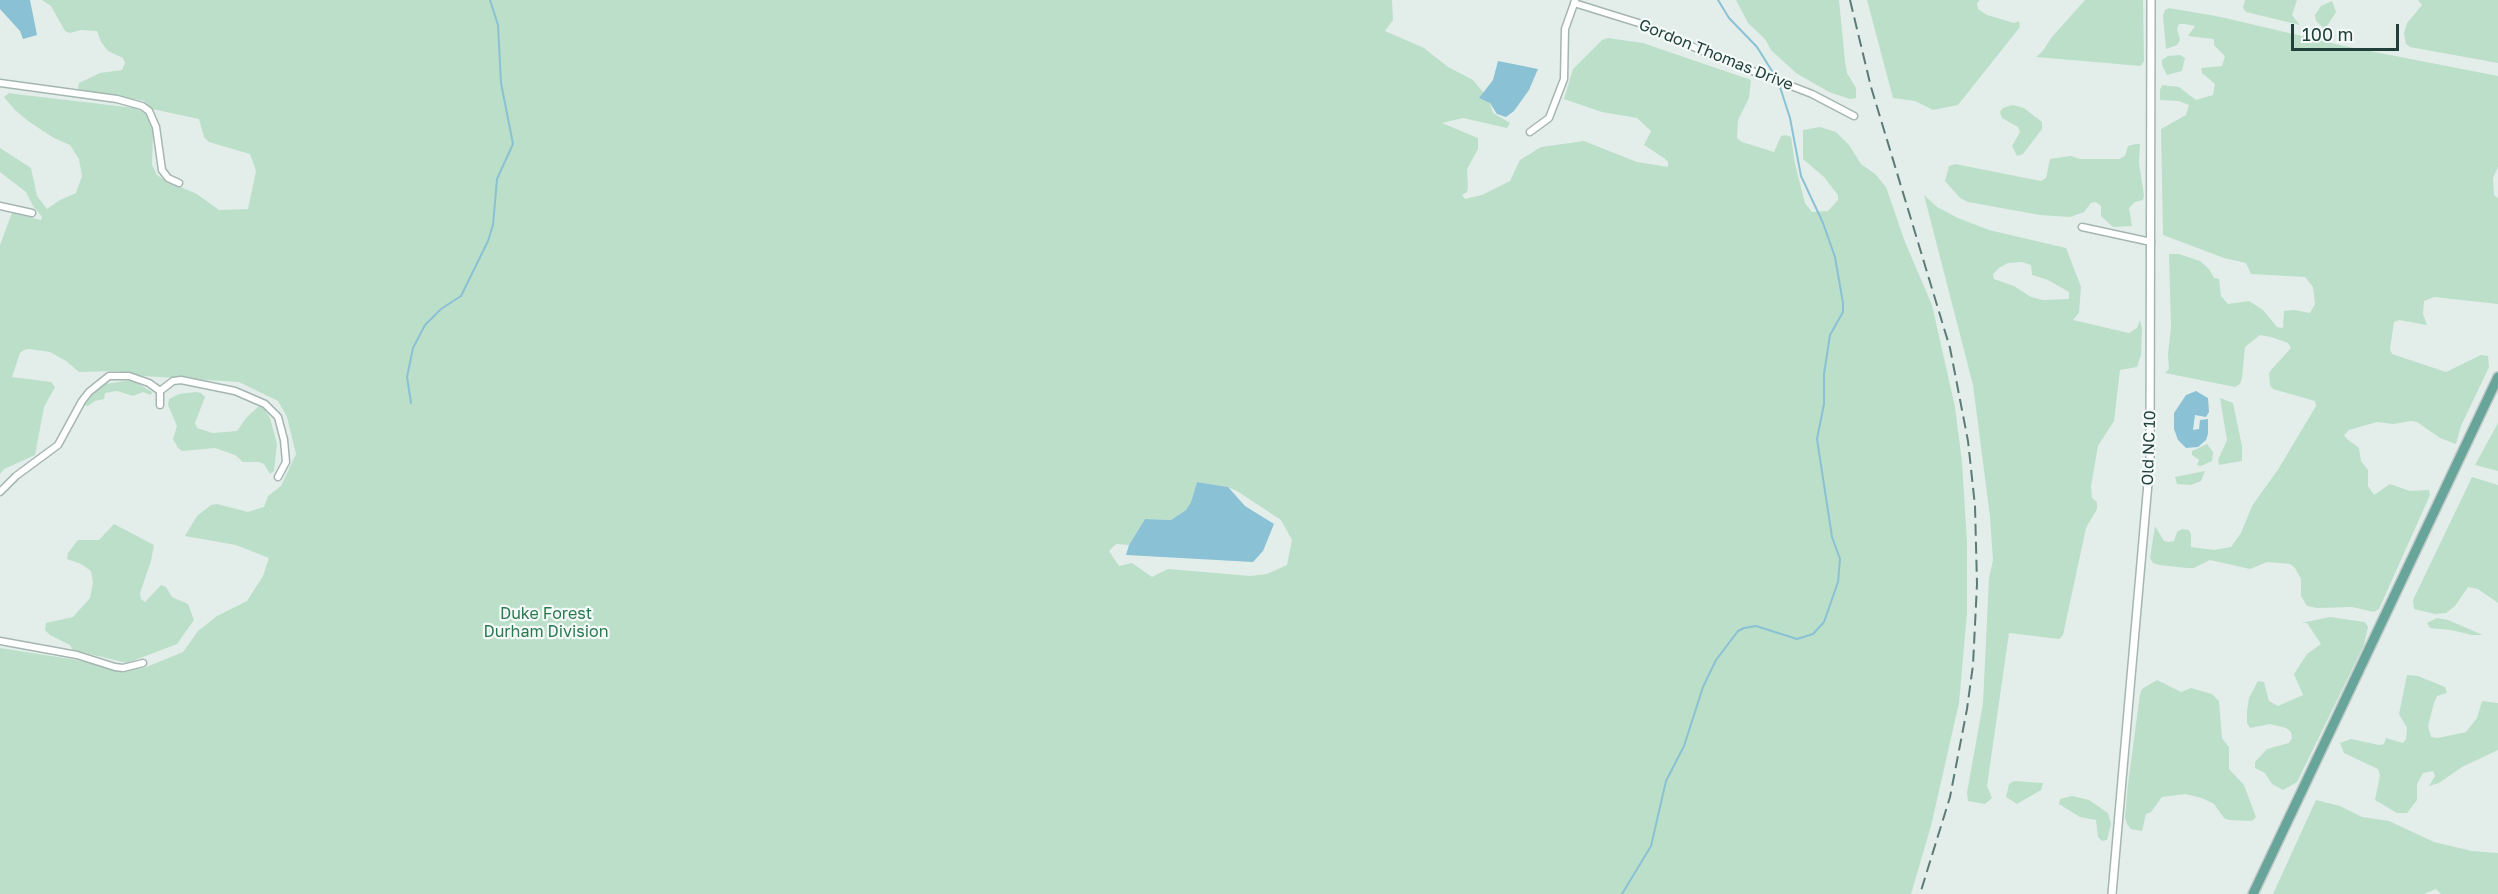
<!DOCTYPE html>
<style>
body{margin:0}
#map{position:relative;width:2498px;height:894px;overflow:hidden;background:#e3eeea;font-family:"Golos Text",sans-serif}
canvas{display:block}
.scale{position:absolute;left:2291px;top:24px;width:108px;height:27px;box-sizing:border-box;border:3px solid #22403b;border-top:0;padding-left:8px;font-size:18px;line-height:21px;white-space:nowrap;color:#22403b;-webkit-text-stroke:4px #f4faf7;paint-order:stroke}
</style>
<div id="map">
<canvas width="2498" height="894"></canvas>
<div class="scale">100 m</div>
</div>
<script>
const g = document.querySelector('canvas').getContext('2d');
g.lineJoin = 'round';
function fill(path, color) { g.fillStyle = color; g.fill(path, 'evenodd'); }
const toPath = rows => new Path2D(rows.map(r => 'M' + r).join(''));
function trace(path, color, width, dash) { g.strokeStyle = color; g.lineWidth = width; g.lineCap = dash ? 'butt' : 'round'; g.setLineDash(dash || []); g.stroke(path); }
function label(font, color, halo, rows, align = 'center') {
  g.font = font + ' "Golos Text",sans-serif'; g.lineWidth = 4.5; g.setLineDash([]); g.textBaseline = 'middle'; g.strokeStyle = halo; g.fillStyle = color; for (const [text, x, y, turn = 0] of rows) {
    g.save(); g.translate(x, y); g.rotate((+turn || 0) * Math.PI / 180); g.textAlign = isNaN(turn) ? turn : align; if (halo) g.strokeText(text, 0, 0); g.fillText(text, 0, 0); g.restore();
  }
}
fill(toPath([
 [42,0,1392,0,1393,20,1385,31,1424,48,1448,67,1473,80,1488,98,1493,113,1510,123,1507,128,1463,118,1442,123,1478,138,1478,149,1467,169,1468,187,1467,192,1462,195,1465,199,1482,195,1510,181,1520,160,1541,147,1584,141,1637,162,1668,167,1668,162,1664,158,1644,145,1651,131,1637,118,1602,112,1564,99,1573,69,1602,40,1608,38,1643,43,1751,80,1749,98,1738,120,1737,138,1742,142,1774,152,1781,136,1786,135,1791,137,1795,164,1805,203,1812,212,1828,211,1838,200,1838,195,1824,177,1803,159,1803,130,1820,127,1836,132,1849,145,1861,164,1875,174,1886,187,1905,242,1932,305,1955,407,1962,462,1967,543,1967,613,1959,703,1931,826,1911,894,0,894,0,648,77,660,121,671,144,668,183,652,198,631,217,616,247,601,263,576,269,558,236,545,185,536,197,516,211,505,217,504,248,512,264,507,268,496,281,486,296,454,287,417,278,401,239,382,143,376,117,371,79,372,66,361,50,352,29,349,24,350,20,353,12,377,51,382,55,387,44,407,35,455,4,469,0,474,0,245,12,213,41,220,42,217,33,206,26,192,0,172,0,148,31,168,37,196,47,209,60,200,76,193,82,176,79,159,70,145,54,138,28,121,15,110,4,97,9,93,15,94,135,108,149,116,153,132,152,165,157,175,166,181,197,194,219,210,248,209,256,171,250,154,209,142,204,137,199,119,152,109,144,101,139,100,78,89,79,83,100,73,122,70,125,63,123,58,108,51,101,42,97,31,81,30,70,33,65,31,51,6],
 [1197,482,1228,487,1237,491,1281,520,1292,540,1287,565,1267,574,1250,576,1168,569,1152,577,1132,563,1119,566,1109,551,1116,544,1129,545,1145,519,1171,520,1186,510,1191,502],
 [1736,0,1839,0,1845,61,1847,73,1856,88,1856,98,1850,99,1829,92,1796,73,1771,50,1765,39,1748,23],
 [1867,0,1980,0,1977,3,1978,9,1987,15,2014,23,2019,21,2020,27,1958,105,1933,110,1915,101,1893,98],
 [2085,0,2143,0,2144,61,2141,66,2036,57,2042,52,2052,37],
 [2245,0,2297,0,2292,15,2300,25,2246,12,2243,8],
 [2418,0,2498,0,2498,63,2410,47,2406,44,2404,33,2407,23,2422,5],
 [2332,1,2336,12,2325,29,2316,21,2315,15,2321,6],
 [2169,8,2221,17,2344,46,2498,76,2498,167,2493,178,2494,195,2498,198,2498,304,2434,297,2424,301,2423,314,2427,325,2399,320,2394,322,2390,349,2392,354,2446,372,2481,355,2488,356,2489,367,2461,426,2456,444,2440,438,2417,422,2411,421,2393,424,2377,422,2349,430,2344,435,2347,439,2359,448,2361,461,2368,470,2368,486,2374,495,2390,484,2410,491,2429,490,2430,495,2379,609,2374,612,2352,607,2317,608,2307,606,2301,596,2301,579,2295,568,2290,564,2267,562,2250,569,2210,560,2194,568,2187,568,2159,565,2153,563,2150,558,2155,526,2164,541,2168,542,2174,541,2177,532,2182,529,2189,530,2191,535,2191,547,2214,550,2231,547,2241,533,2252,506,2279,468,2316,406,2315,401,2273,389,2270,385,2269,374,2271,370,2291,348,2288,343,2271,337,2260,335,2245,347,2242,378,2240,384,2235,387,2165,373,2169,369,2168,354,2171,327,2169,254,2179,254,2200,261,2209,269,2214,278,2219,279,2221,296,2228,304,2249,301,2263,310,2277,327,2283,328,2284,311,2294,310,2310,313,2315,304,2313,287,2305,277,2251,274,2246,263,2224,258,2163,235,2161,129,2186,115,2189,105,2179,101,2160,100,2160,90,2162,85,2179,87,2196,100,2213,95,2215,84,2202,73,2201,68,2222,66,2225,56,2214,45,2214,39,2188,36,2195,26,2185,24,2179,24,2177,29,2180,40,2177,45,2166,49,2163,16,2165,10],
 [2180,55,2185,58,2182,71,2167,75,2162,65,2162,60,2168,56],
 [2013,105,2024,108,2042,122,2042,129,2023,154,2017,156,2012,146,2020,132,2018,127,2002,118,2000,112,2003,108],
 [2136,144,2140,144,2139,163,2144,195,2143,200,2135,202,2129,208,2132,226,2113,227,2101,216,2101,206,2096,202,2091,203,2084,212,2070,217,2040,215,1968,202,1960,198,1945,181,1949,166,1955,164,2041,181,2046,178,2050,159,2071,156,2080,159,2119,159,2125,156,2128,146],
 [1924,195,1937,207,1958,218,1989,230,2066,248,2081,287,2079,313,2073,320,2129,333,2137,328,2140,320,2142,328,2141,355,2137,367,2120,370,2114,421,2098,446,2091,486,2092,498,2097,502,2097,509,2086,528,2063,635,2059,639,2009,633,1987,786,1992,798,1985,804,1968,801,1967,793,1983,703,1989,578,1993,560,1990,517,1973,385],
 [2022,262,2031,265,2032,275,2048,280,2069,292,2069,299,2043,300,2031,297,2014,286,1994,279,1993,274,1999,268,2008,263],
 [132,380,152,392,151,395,143,392,133,396,117,391,105,393,104,399,95,401,88,406,83,405,90,395,105,384],
 [196,392,201,393,205,397,195,423,197,428,213,433,237,431,246,418,259,406,264,409,270,418,277,444,274,471,270,474,264,464,259,462,243,462,235,455,215,448,182,451,178,448,173,439,177,426,168,405,169,399,179,394],
 [2220,398,2233,403,2242,446,2242,461,2219,465,2218,460,2227,440],
 [2498,423,2498,471,2475,465],
 [2207,444,2213,452,2212,461,2201,466,2197,465,2199,460,2192,455,2192,451],
 [2205,471,2201,481,2191,485,2177,484,2175,477],
 [2472,477,2498,485,2498,603,2478,589,2468,587,2455,606,2446,613,2435,614,2414,609,2413,600],
 [114,524,154,545,151,561,140,593,141,599,145,602,161,585,166,587,172,597,188,604,194,620,177,644,127,663,73,650,70,645,50,635,45,630,46,623,73,617,90,598,93,582,91,571,81,564,67,559,68,553,78,540,99,540],
 [2330,617,2365,622,2368,627,2364,645,2297,782,2283,790,2272,784,2265,773,2255,768,2255,762,2267,749,2289,743,2292,738,2291,732,2286,728,2270,724,2250,728,2247,723,2247,711,2249,698,2258,681,2264,682,2269,701,2278,706,2303,695,2294,674,2307,654,2321,644,2307,623,2301,623],
 [2437,618,2448,620,2483,635,2472,635,2451,630,2430,628,2427,623],
 [2407,675,2418,676,2445,687,2447,693,2437,696,2434,703,2428,726,2431,737,2438,738,2466,732,2477,718,2482,701,2498,703,2498,750,2462,767,2439,783,2429,786,2435,776,2433,771,2423,773,2417,784,2417,800,2407,813,2397,813,2375,800,2380,775,2378,769,2344,753,2340,743,2351,739,2379,745,2384,744,2386,738,2403,743,2406,739,2407,728,2399,714],
 [2157,680,2181,692,2191,688,2212,694,2219,701,2222,738,2229,747,2229,769,2244,785,2256,817,2252,821,2229,820,2224,818,2214,804,2202,798,2185,794,2162,797,2151,812,2146,814,2142,831,2131,829,2127,824,2125,817,2128,784,2140,694,2142,689],
 [2014,781,2043,783,2041,790,2017,804,2006,797,2009,784],
 [2072,796,2089,800,2108,813,2111,824,2107,840,2102,841,2098,837,2096,820,2080,817,2059,804,2060,799],
 [2316,800,2340,806,2362,817,2389,821,2434,842,2472,851,2498,853,2498,894,2441,894,2436,889,2424,894,2273,894]
]), '#bcdfc9');
fill(toPath([
 [0,0,30,0,37,35,23,39,20,31,0,9],
 [1498,61,1538,69,1529,90,1514,111,1506,117,1497,114,1490,103,1479,98,1493,80],
 [2196,391,2208,398,2209,412,2206,417,2195,415,2193,430,2199,429,2200,420,2208,419,2208,434,2206,440,2198,447,2186,448,2178,440,2174,429,2174,413,2186,395],
 [1197,482,1228,487,1245,506,1274,524,1263,551,1253,562,1126,555,1129,545,1145,519,1171,520,1186,510,1191,502]
]), '#8ac1d4');
trace(toPath([
 [1718,0,1729,18,1757,47,1777,79],
 [411,403,407,377,413,348,425,325,441,309,461,296,488,241,493,225,497,179,513,144,501,83,498,25,490,0],
 [1622,894,1651,846,1666,781,1684,746,1703,687,1716,660,1738,631,1744,628,1756,626,1797,639,1813,634,1824,622,1838,582,1840,559,1832,537,1817,439,1824,404,1824,374,1830,335,1843,312,1843,303,1835,257,1823,223,1801,176,1790,118,1779,84]
]), '#8ac1d4', 2);
const minor = toPath([
 [1574,3,1645,25,1711,55,1812,94,1854,116],
 [0,83,117,99,142,106,149,111,156,127,162,170,168,178,179,183],
 [1530,132,1549,118,1564,79,1565,29,1575,1],
 [0,206,32,213],
 [2082,227,2151,242],
 [160,391,173,381,181,380,235,391,265,404,278,417,284,440,286,462,278,477],
 [0,492,16,476,58,445,82,401,89,392,109,376,129,376,149,383,160,391,160,405],
 [0,641,77,655,115,667,123,668,143,663]
]);
const tertiary = toPath([
 [2112,894,2150,460,2151,0]
]);
const primary = toPath([
 [2253,894,2498,377]
]);
trace(minor, '#a5b6b2', 9);
trace(tertiary, '#a5b6b2', 10);
trace(primary, '#c1cac8', 12);
trace(minor, '#fff', 6);
trace(tertiary, '#fff', 7);
trace(primary, '#67a49a', 9);
trace(toPath([
 [1850,0,1871,87,1950,348,1968,441,1975,506,1977,584,1973,665,1967,709,1950,797,1920,894]
]), '#5d7b76', 2, [12, 6]);
label('16px', '#22403b', '#f4faf7', [
 ["Gordon Thomas Drive",1716,55,22],
 ["Old NC 10",2149,448,-88]
]);
label('16px', '#2b7850', '#f4faf7', [
 ["Duke Forest",546,614],
 ["Durham Division",546,632]
]);
</script>
